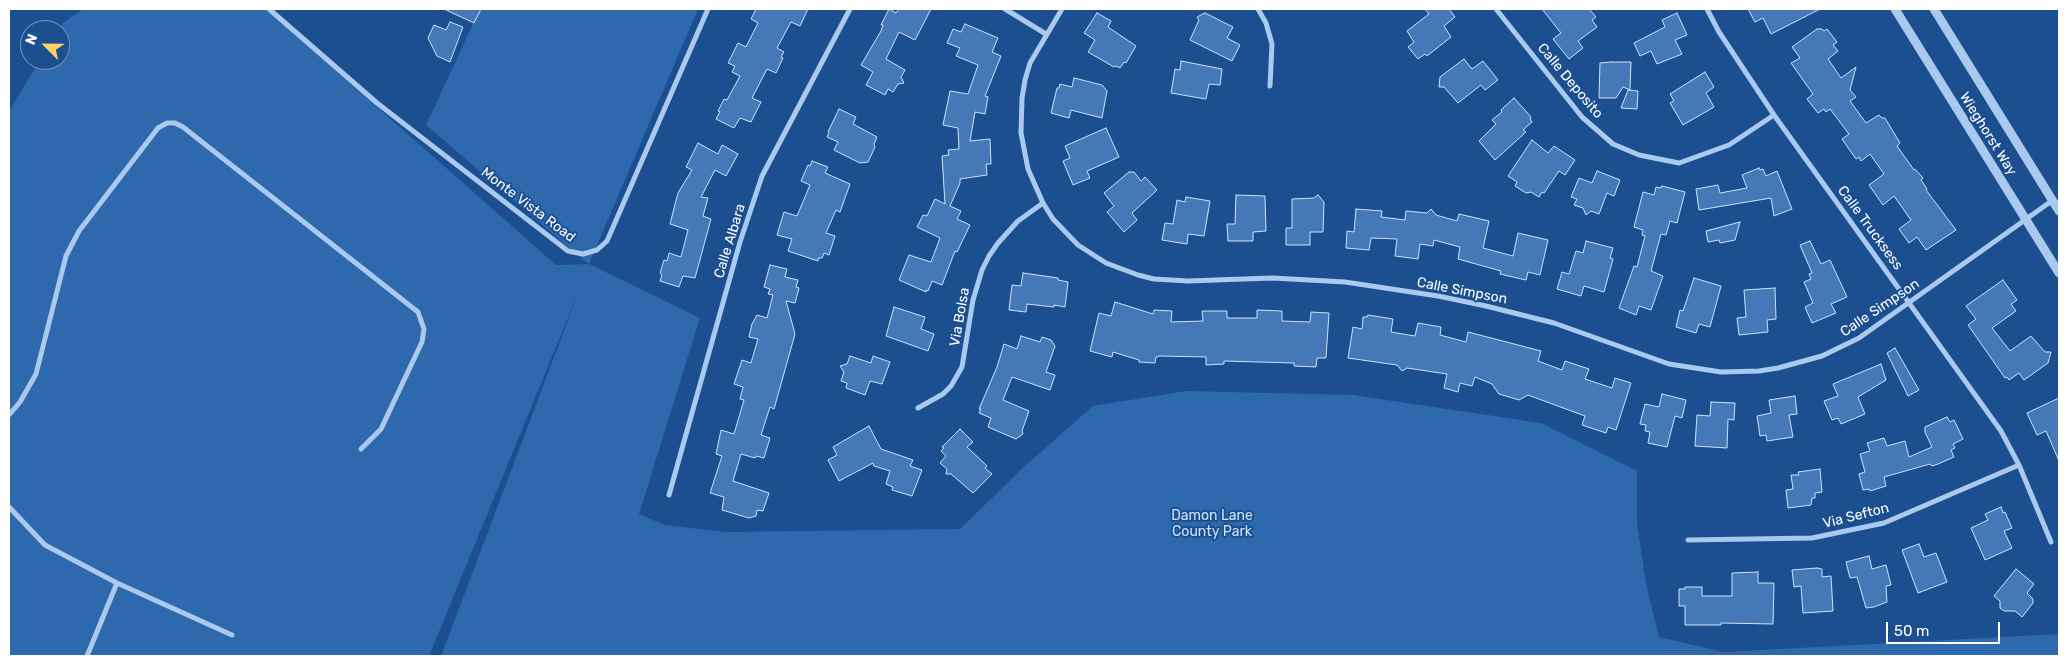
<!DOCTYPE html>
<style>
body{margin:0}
#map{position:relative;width:2068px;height:665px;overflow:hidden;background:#1b4f8f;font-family:Rubik,sans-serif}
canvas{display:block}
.frame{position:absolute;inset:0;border:10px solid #fff;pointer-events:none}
.north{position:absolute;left:20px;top:20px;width:50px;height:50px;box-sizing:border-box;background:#1b4f8f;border:1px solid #7695bc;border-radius:50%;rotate:293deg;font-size:14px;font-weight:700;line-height:20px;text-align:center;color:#fff}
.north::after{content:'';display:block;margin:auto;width:18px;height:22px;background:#ffd166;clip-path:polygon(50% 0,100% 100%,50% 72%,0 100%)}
.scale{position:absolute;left:1886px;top:622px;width:114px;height:22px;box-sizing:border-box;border:2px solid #fff;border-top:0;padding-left:6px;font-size:15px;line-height:18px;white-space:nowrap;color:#fff;-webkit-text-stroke:4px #1b4f8f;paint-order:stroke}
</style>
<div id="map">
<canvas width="2068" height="665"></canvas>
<div class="frame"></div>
<div class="north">N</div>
<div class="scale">50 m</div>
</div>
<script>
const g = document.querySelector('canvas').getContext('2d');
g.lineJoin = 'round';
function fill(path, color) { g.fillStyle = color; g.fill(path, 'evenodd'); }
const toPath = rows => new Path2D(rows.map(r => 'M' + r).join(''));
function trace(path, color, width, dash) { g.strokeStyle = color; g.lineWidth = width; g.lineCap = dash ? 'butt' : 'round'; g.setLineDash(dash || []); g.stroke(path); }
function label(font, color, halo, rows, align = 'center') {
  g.font = font + ' Rubik,sans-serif'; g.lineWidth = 4; g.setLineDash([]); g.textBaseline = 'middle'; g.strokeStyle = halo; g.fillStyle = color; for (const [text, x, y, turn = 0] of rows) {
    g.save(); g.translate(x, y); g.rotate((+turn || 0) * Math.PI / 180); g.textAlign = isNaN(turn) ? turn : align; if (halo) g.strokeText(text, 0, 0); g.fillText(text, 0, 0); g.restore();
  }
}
fill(toPath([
 [83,9,266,9,556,265,588,264,426,125,480,9,698,9,589,264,700,318,639,514,664,525,726,532,960,529,1026,465,1093,406,1186,391,1353,395,1541,423,1637,471,1637,523,1646,584,1659,637,1724,652,2059,634,2059,656,441,656,579,291,429,656,9,656,9,111,40,60,60,60,60,30,59,30,63,23]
]), '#2e69ad');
const building = toPath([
 [444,9,481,9,474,23,444,9],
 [756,9,808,9,800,26,791,22,777,48,784,52,781,57,783,58,776,73,767,69,752,98,761,102,751,122,740,118,734,128,716,119,720,112,718,111,724,99,727,100,740,76,732,72,735,66,728,63,738,43,746,47,758,23,751,19,756,9],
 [889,9,896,13,899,9,931,9,915,40,899,32,886,59,905,70,901,77,904,83,898,84,893,92,888,89,885,95,866,85,873,72,861,65,881,31,883,25,881,25,889,9],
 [1425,9,1449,9,1455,17,1444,26,1451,37,1427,56,1425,54,1418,59,1408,47,1414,42,1407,31,1429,14,1425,9],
 [1542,9,1589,9,1596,17,1592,20,1597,27,1578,41,1583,48,1569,59,1553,39,1561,33,1542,9],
 [1748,9,1820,9,1771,34,1763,18,1755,22,1748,9],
 [1097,13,1111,21,1108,27,1136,46,1126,63,1124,62,1120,68,1116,66,1114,67,1088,52,1095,40,1084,33,1097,13],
 [1205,13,1233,27,1227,38,1240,45,1232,61,1190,40,1199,20,1197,17,1205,13],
 [1677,13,1687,35,1675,40,1682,54,1657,64,1651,51,1640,56,1634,43,1665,27,1662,20,1677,13],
 [450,22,463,27,450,62,437,56,428,38,434,25,446,30,450,22],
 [965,24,998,38,992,52,1001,56,985,96,988,97,985,114,975,112,970,141,990,139,991,164,986,164,987,175,960,179,960,183,950,206,961,211,957,219,970,225,957,252,955,251,942,285,932,281,928,291,926,290,926,292,899,280,909,255,931,262,940,238,917,227,923,215,927,216,935,199,945,204,942,156,949,155,948,150,959,149,958,128,943,125,950,91,968,94,978,65,956,56,960,48,947,43,953,29,961,32,965,24],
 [1817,29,1822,29,1824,31,1827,29,1837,42,1833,45,1838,51,1828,59,1841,78,1856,67,1850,90,1856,97,1850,101,1866,123,1879,115,1882,118,1885,118,1900,143,1897,146,1914,170,1915,169,1923,178,1921,180,1927,189,1926,190,1956,230,1926,250,1917,237,1909,243,1899,229,1911,220,1894,196,1883,205,1869,185,1884,174,1870,154,1861,161,1859,157,1856,159,1842,139,1849,134,1830,109,1826,112,1824,109,1818,113,1807,99,1813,94,1791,63,1800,58,1792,47,1817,29],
 [1464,59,1472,69,1483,61,1498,80,1485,90,1481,85,1458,103,1444,87,1439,87,1440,77,1464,59],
 [1181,61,1222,69,1220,85,1209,84,1206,99,1171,93,1175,69,1180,70,1181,61],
 [1611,62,1631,62,1630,90,1623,87,1616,98,1599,98,1600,63,1611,62],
 [1705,72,1714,87,1706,93,1714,107,1683,125,1670,103,1674,101,1670,94,1705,72],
 [1074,78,1102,85,1107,91,1102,118,1071,110,1069,118,1051,113,1057,88,1059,88,1060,84,1072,87,1074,78],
 [1628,90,1638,91,1637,109,1621,108,1628,90],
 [1514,98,1531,117,1530,119,1532,122,1523,130,1526,132,1495,160,1479,141,1496,124,1492,120,1502,112,1501,110,1514,98],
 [839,109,856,117,853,124,877,137,874,144,875,147,868,162,860,163,834,150,838,142,827,137,829,133,828,132,839,109],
 [1106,128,1119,157,1087,171,1090,178,1073,185,1063,161,1070,158,1065,146,1106,128],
 [1532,140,1548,153,1554,146,1575,160,1565,175,1559,171,1544,193,1542,192,1539,197,1531,192,1526,193,1515,186,1517,182,1508,176,1532,140],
 [698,143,718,154,722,145,738,154,726,176,715,170,701,197,708,198,703,216,711,219,695,278,683,276,679,287,660,281,662,275,660,273,664,260,667,261,669,253,681,257,688,230,670,224,678,193,692,170,686,167,698,143],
 [812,161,828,167,825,173,850,184,840,212,836,210,826,233,835,236,829,255,824,253,822,258,818,258,818,261,788,251,792,239,777,235,784,212,797,216,810,185,801,181,808,165,810,166,812,161],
 [1759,168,1760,170,1763,169,1766,176,1777,171,1792,209,1774,216,1771,198,1699,210,1696,189,1718,185,1720,193,1747,188,1742,175,1759,168],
 [1597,171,1620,180,1614,196,1607,193,1599,214,1591,211,1586,215,1583,208,1574,205,1577,199,1571,197,1579,178,1592,183,1597,171],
 [1129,172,1134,172,1141,181,1145,177,1157,190,1132,213,1137,220,1124,232,1107,212,1114,206,1104,193,1129,172],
 [1662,186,1685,192,1677,223,1670,221,1666,235,1661,234,1651,271,1663,276,1651,310,1639,306,1636,315,1619,308,1634,266,1637,267,1645,236,1642,235,1643,230,1634,227,1643,192,1654,195,1656,187,1661,188,1662,186],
 [1236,195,1265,196,1266,231,1253,232,1253,241,1228,241,1227,224,1235,224,1236,195],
 [1318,195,1324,202,1323,232,1310,232,1310,245,1286,245,1286,228,1292,228,1292,199,1314,198,1318,195],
 [1186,197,1210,201,1204,236,1188,234,1187,244,1162,240,1165,223,1173,224,1177,200,1185,202,1186,197],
 [1356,209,1382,211,1381,217,1405,220,1406,211,1427,213,1431,209,1436,215,1457,221,1459,214,1489,221,1483,248,1513,256,1518,233,1548,240,1540,275,1528,272,1526,280,1500,274,1501,271,1458,259,1460,247,1434,240,1433,246,1420,244,1418,259,1395,256,1397,239,1371,238,1369,250,1346,248,1347,231,1354,232,1356,209],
 [1740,222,1735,240,1720,243,1719,240,1708,242,1706,231,1740,222],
 [1586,241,1613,248,1610,258,1613,259,1604,292,1584,286,1581,296,1557,289,1562,272,1569,274,1576,251,1583,253,1586,241],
 [1810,241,1821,264,1830,260,1847,297,1831,304,1836,313,1812,323,1805,307,1813,303,1804,282,1811,279,1809,274,1812,273,1800,245,1810,241],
 [770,265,787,269,785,277,798,280,796,287,799,288,795,303,786,301,795,334,774,409,770,407,761,435,770,438,764,458,756,456,755,458,741,454,733,481,769,493,763,511,757,510,756,516,749,518,722,510,724,497,710,493,722,456,716,454,721,430,734,434,744,400,740,399,743,387,734,384,742,360,751,363,758,339,749,337,752,324,757,315,767,318,773,295,768,294,770,289,764,287,770,265],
 [1023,273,1058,278,1058,280,1068,282,1065,307,1054,305,1054,307,1027,304,1026,312,1009,310,1012,285,1021,286,1023,273],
 [1694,278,1721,286,1710,327,1699,324,1696,333,1676,327,1680,310,1683,311,1694,278],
 [2003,280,2017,300,2011,304,2016,311,1992,328,2010,351,2031,336,2045,352,2051,352,2048,363,2024,380,2019,373,2009,380,2007,377,2005,378,1968,325,1976,319,1966,306,2003,280],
 [1775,288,1776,319,1767,320,1768,332,1739,335,1737,318,1746,317,1744,290,1775,288],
 [1115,302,1153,314,1154,310,1172,311,1171,322,1203,321,1202,311,1227,311,1227,318,1257,318,1257,310,1282,311,1282,321,1310,322,1311,312,1329,313,1326,358,1317,358,1316,367,1294,366,1294,363,1224,361,1224,364,1206,365,1206,357,1160,356,1156,357,1155,363,1139,362,1139,360,1113,352,1112,357,1090,351,1099,313,1111,316,1115,302],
 [894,307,925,317,921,329,934,334,928,351,886,336,894,307],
 [1368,315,1393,319,1391,332,1415,336,1418,323,1441,327,1440,335,1466,342,1468,332,1541,351,1538,361,1562,370,1565,361,1589,369,1585,379,1612,388,1615,378,1631,383,1616,430,1608,427,1606,433,1582,425,1585,416,1528,395,1519,400,1499,394,1492,384,1475,377,1472,386,1460,383,1458,392,1444,388,1447,374,1407,368,1402,371,1397,365,1348,358,1353,327,1362,329,1363,317,1367,317,1368,315],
 [1021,336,1040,342,1042,337,1051,340,1055,346,1046,372,1055,375,1050,390,1012,377,1003,400,1029,411,1022,431,1023,434,1016,439,988,427,991,418,979,413,981,409,979,409,997,367,1004,344,1017,349,1021,336],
 [1895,348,1919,390,1908,396,1887,353,1895,348],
 [850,356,871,363,873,356,890,362,882,384,870,381,865,395,846,388,847,383,841,381,844,372,840,366,847,364,850,356],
 [1881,364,1886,380,1858,397,1865,414,1841,424,1838,418,1832,420,1824,401,1838,396,1833,384,1881,364],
 [1662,394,1686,400,1682,418,1675,416,1667,447,1648,443,1650,432,1645,431,1646,425,1640,424,1645,404,1659,407,1662,394],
 [1795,396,1797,414,1789,415,1793,437,1767,441,1766,435,1760,436,1757,416,1771,413,1769,400,1795,396],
 [2059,398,2059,461,2046,431,2037,435,2027,413,2059,398],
 [1711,402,1735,403,1734,420,1728,419,1727,448,1695,446,1697,415,1710,416,1711,402],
 [1947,417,1950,422,1954,420,1963,439,1953,444,1955,448,1951,450,1954,457,1938,464,1932,466,1930,464,1884,477,1886,486,1870,491,1869,489,1863,490,1859,474,1865,472,1860,454,1870,451,1867,443,1884,438,1887,446,1905,441,1909,457,1932,447,1925,432,1925,427,1947,417],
 [869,426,881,449,913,460,910,466,922,470,912,496,892,490,893,487,886,484,890,471,874,466,873,463,839,481,828,460,837,455,833,447,869,426],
 [960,429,973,442,967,447,987,466,985,468,992,474,973,493,951,474,946,474,947,469,940,463,946,456,941,451,944,448,942,447,960,429],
 [1820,469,1822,492,1815,493,1815,498,1812,498,1811,505,1788,508,1786,490,1793,489,1791,475,1799,475,1798,472,1820,469],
 [2001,507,2003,513,2005,512,2012,528,2004,531,2012,548,1985,560,1971,528,1988,520,1985,514,2001,507],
 [1919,544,1924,557,1936,553,1947,582,1918,593,1902,550,1919,544],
 [1869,556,1872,569,1886,565,1891,585,1886,586,1887,602,1874,607,1866,608,1857,577,1850,578,1846,562,1869,556],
 [1817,568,1822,569,1822,577,1831,576,1833,611,1803,613,1801,586,1794,587,1792,570,1817,568],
 [2016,569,2034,584,2027,593,2033,599,2033,603,2022,617,2015,611,2004,611,2000,608,2000,601,1994,596,2016,569],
 [1758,572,1758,583,1774,583,1773,624,1721,623,1721,625,1685,625,1685,606,1679,606,1679,589,1685,589,1685,587,1702,587,1702,596,1732,596,1732,573,1758,572]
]);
fill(building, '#4478b7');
trace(building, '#cfe3fa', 1);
trace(toPath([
 [269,9,377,103,568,251,583,254,597,250,607,241,708,9],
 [1005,9,1046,34],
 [1062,9,1030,63,1025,80,1022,98,1021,133,1028,169,1043,203,1053,219,1078,245,1106,263,1138,275,1154,279,1188,281,1272,278,1345,282,1438,296,1486,306,1554,323,1669,364,1721,372,1759,371,1778,368,1822,356,1859,338,2053,200],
 [1258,9,1266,23,1272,44,1270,86],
 [1496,9,1582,117,1613,144,1639,155,1679,163,1729,145,1774,115],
 [1707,9,1719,32,1774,115,2001,431,2019,465,2051,542],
 [918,408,943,394,951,386,962,367,973,300,982,270,989,256,998,243,1018,221,1043,203],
 [9,415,20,402,36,374,66,256,79,231,158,128,167,123,175,123,183,127,418,312,424,329,422,342,381,429,361,449],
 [669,495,740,242,762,176,850,9],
 [9,507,45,545,117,583,232,635],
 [1688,540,1812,538,1884,523,2019,465],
 [87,656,117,583]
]), '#a9c9ee', 5);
trace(toPath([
 [1895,9,2059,273],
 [1934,9,2059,211]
]), '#a9c9ee', 9);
label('14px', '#fff', '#1b4f8f', [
 ["Calle Deposito",1570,81,50],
 ["Wieghorst Way",1988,134,58],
 ["Monte Vista Road",528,205,37],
 ["Calle Trucksess",1870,228,54],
 ["Calle Albara",730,241,-73],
 ["Calle Simpson",1462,291,11],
 ["Calle Simpson",1880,308,-34],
 ["Via Bolsa",960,317,-80],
 ["Via Sefton",1856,516,-14]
]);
label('14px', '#cfe3fa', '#1b4f8f', [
 ["Damon Lane",1212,516],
 ["County Park",1212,532]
]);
</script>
